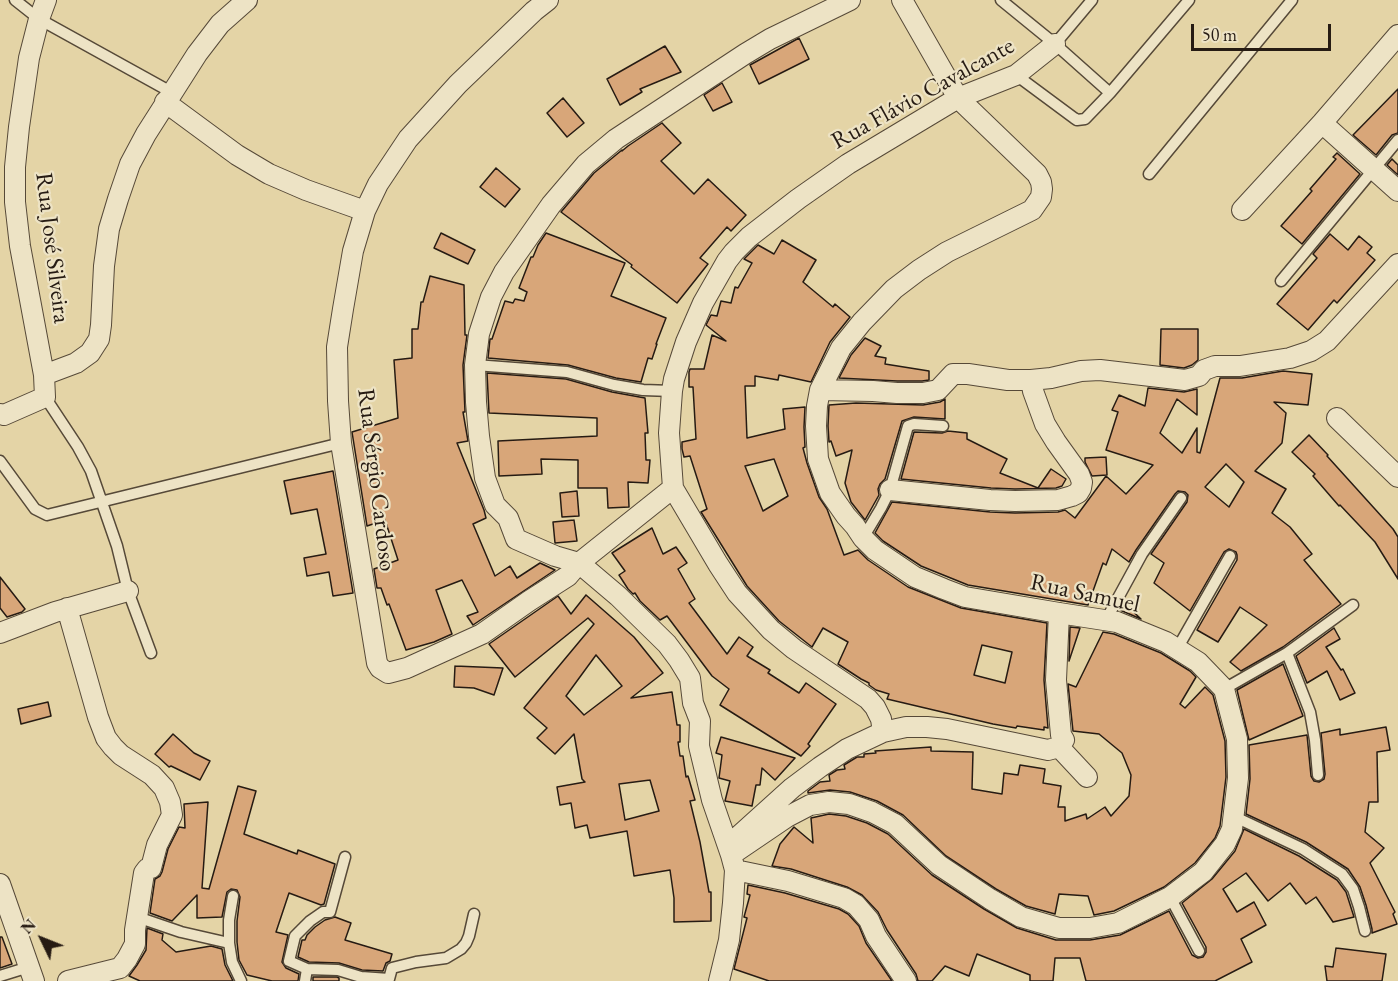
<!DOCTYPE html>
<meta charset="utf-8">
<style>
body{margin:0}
#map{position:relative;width:1398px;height:981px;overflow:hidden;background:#e4d4a6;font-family:"EB Garamond",serif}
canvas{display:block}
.north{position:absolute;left:12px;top:909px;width:60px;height:60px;-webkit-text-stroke:4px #ede3c5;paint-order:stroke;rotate:313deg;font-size:16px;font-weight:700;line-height:24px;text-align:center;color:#261b13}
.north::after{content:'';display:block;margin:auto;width:21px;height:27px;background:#261b13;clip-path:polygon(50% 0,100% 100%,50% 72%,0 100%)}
.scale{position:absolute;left:1191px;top:24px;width:140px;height:27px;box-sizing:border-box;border:3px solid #261b13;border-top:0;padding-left:8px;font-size:18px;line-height:21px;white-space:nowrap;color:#261b13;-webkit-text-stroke:4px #ede3c5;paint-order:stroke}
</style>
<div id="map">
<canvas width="1398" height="981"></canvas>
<div class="north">N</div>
<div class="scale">50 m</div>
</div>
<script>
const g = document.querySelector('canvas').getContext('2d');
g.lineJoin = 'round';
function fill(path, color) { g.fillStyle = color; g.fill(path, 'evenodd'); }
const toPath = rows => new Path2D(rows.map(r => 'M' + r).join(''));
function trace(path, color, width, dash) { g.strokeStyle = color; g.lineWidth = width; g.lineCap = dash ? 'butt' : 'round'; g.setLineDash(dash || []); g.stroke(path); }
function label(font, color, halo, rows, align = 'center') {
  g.font = font + ' "EB Garamond",serif'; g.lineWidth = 4.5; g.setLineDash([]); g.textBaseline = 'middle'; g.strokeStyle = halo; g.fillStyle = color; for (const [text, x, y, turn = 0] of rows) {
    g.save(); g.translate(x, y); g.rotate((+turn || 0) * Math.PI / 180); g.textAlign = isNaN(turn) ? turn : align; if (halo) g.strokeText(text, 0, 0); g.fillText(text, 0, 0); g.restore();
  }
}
const building = toPath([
 [799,38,809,59,759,84,750,65,799,38],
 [665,46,681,72,640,89,642,92,620,105,607,79,665,46],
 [722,83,732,102,713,111,704,95,722,83],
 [1398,89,1398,133,1392,135,1376,155,1353,135,1398,89],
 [563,98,584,123,567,137,547,113,563,98],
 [662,123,681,143,661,161,694,194,708,179,746,215,731,231,727,227,700,258,708,264,677,303,631,267,632,265,561,212,594,173,622,150,622,151,628,146,662,123],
 [1337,153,1360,174,1302,244,1281,226,1312,191,1310,189,1336,159,1333,157,1337,153],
 [1392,159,1398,165,1398,175,1387,165,1392,159],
 [496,168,520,189,505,207,480,187,496,168],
 [441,233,475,250,468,264,434,248,441,233],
 [546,233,625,263,611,296,666,318,656,344,657,344,652,359,648,358,641,382,616,378,568,365,488,358,490,339,492,339,505,301,513,303,515,299,524,301,527,292,519,288,531,257,533,257,538,245,546,233],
 [1330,234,1348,250,1359,236,1372,247,1367,253,1375,260,1337,303,1334,300,1308,330,1277,304,1317,258,1313,254,1330,234],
 [782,240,816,260,803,282,833,307,835,304,850,317,830,342,811,382,779,375,778,380,755,376,755,386,745,386,747,438,785,429,783,409,805,407,804,427,805,447,803,448,807,463,819,497,827,509,844,555,858,550,868,560,908,587,961,608,1047,623,1044,680,1048,728,1044,727,1044,730,1017,726,1016,728,993,724,887,699,889,694,876,690,869,685,869,683,861,679,838,664,848,642,823,628,812,647,779,621,747,586,701,512,707,509,690,456,684,457,682,449,682,442,696,439,693,387,689,387,689,372,690,369,704,369,712,335,726,341,706,325,711,315,717,316,721,301,731,303,735,287,738,288,752,263,744,259,758,245,774,254,782,240],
 [774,459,788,496,763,511,745,466,774,459],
 [982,645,1012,652,1005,683,974,675,982,645],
 [430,276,464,285,465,335,467,335,463,365,465,412,463,412,468,441,457,443,484,510,486,518,473,524,495,576,510,566,517,578,540,563,555,570,473,625,467,616,478,612,462,580,436,590,452,634,434,642,406,650,389,604,387,605,381,588,377,588,374,569,398,560,385,520,367,526,352,432,398,418,394,360,412,358,412,329,418,329,421,302,423,302,430,276],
 [1161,329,1198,329,1198,360,1192,365,1184,368,1160,365,1161,329],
 [865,338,881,346,875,356,886,358,885,364,929,371,929,380,922,381,897,381,839,378,851,355,865,338],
 [1283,371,1312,374,1308,405,1274,402,1286,413,1282,443,1255,471,1286,489,1272,513,1290,527,1312,554,1304,560,1341,604,1283,647,1241,671,1230,662,1267,625,1240,607,1218,642,1197,630,1237,560,1237,555,1236,552,1229,549,1224,552,1190,611,1154,583,1164,563,1151,554,1187,502,1188,495,1185,492,1178,491,1175,494,1136,550,1129,562,1112,549,1106,565,1103,563,1088,605,968,585,921,566,883,541,875,533,892,502,990,512,1015,513,1058,512,1065,510,1075,518,1106,476,1126,494,1153,465,1106,450,1118,412,1112,410,1119,395,1145,406,1148,388,1184,392,1197,389,1197,415,1177,399,1160,433,1182,453,1197,428,1197,452,1200,453,1220,378,1242,378,1283,371],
 [1226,464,1244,482,1229,507,1205,487,1226,464],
 [487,373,566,379,612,392,645,398,648,433,645,433,646,460,650,460,648,483,628,482,629,507,608,508,607,488,578,488,578,460,541,459,542,474,499,476,498,441,597,436,597,418,489,413,487,373],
 [945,399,945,419,914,417,902,421,885,479,880,484,878,489,879,495,865,520,851,502,845,483,852,450,836,456,831,441,829,442,828,426,829,405,856,403,923,405,940,402,945,399],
 [948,431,967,433,967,439,1007,459,1000,473,1038,488,1051,469,1066,479,1062,486,1056,488,1015,489,991,488,901,479,914,432,942,433,948,431],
 [1309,435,1328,455,1327,456,1393,529,1398,537,1398,579,1375,542,1340,505,1339,506,1313,476,1315,474,1292,452,1309,435],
 [1106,457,1107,475,1092,476,1085,462,1085,458,1106,457],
 [333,471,353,593,333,596,329,572,307,576,304,558,326,554,317,509,291,514,284,481,333,471],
 [577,491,579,516,562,517,560,493,577,491],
 [574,520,577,541,555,543,553,522,574,520],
 [652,528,663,554,676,547,687,563,678,569,695,599,689,603,727,654,739,637,753,647,747,656,770,670,768,673,799,693,806,683,836,704,808,744,810,746,801,756,720,705,729,689,712,676,667,616,660,620,640,601,635,593,633,594,628,589,619,575,625,571,612,553,652,528],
 [0,577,25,609,22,612,7,617,0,608,0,577],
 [586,595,634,637,663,673,631,698,672,692,677,725,680,725,680,742,678,742,680,756,683,756,686,777,688,776,695,800,690,801,700,842,709,892,711,892,711,921,674,922,674,898,670,870,634,876,627,831,590,838,587,825,575,828,571,803,560,805,557,787,585,782,582,779,574,734,555,754,537,738,547,728,524,708,594,624,588,618,515,677,489,644,558,596,571,614,586,595],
 [596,655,622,686,584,715,566,696,596,655],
 [650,780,659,811,625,820,619,784,650,780],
 [1124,603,1141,619,1120,610,1124,603],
 [1070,627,1080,628,1069,661,1070,627],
 [1334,628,1340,639,1326,647,1341,670,1343,669,1355,693,1340,700,1327,671,1307,683,1296,656,1334,628],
 [1103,632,1114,634,1161,653,1190,671,1196,677,1180,704,1185,708,1205,687,1213,695,1225,741,1226,777,1220,826,1215,838,1195,863,1164,887,1114,911,1094,915,1088,896,1059,894,1055,914,1026,906,996,889,946,856,903,815,877,801,850,792,830,790,808,793,808,791,820,782,830,781,829,775,837,770,845,769,844,765,857,757,864,757,864,754,876,753,875,751,931,747,931,751,973,752,972,789,1002,794,1004,773,1018,775,1020,765,1045,769,1043,783,1061,786,1058,807,1065,807,1065,821,1086,814,1087,819,1105,807,1111,816,1129,796,1131,775,1122,753,1099,734,1073,731,1068,684,1076,687,1103,632],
 [1283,664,1303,716,1249,740,1237,690,1283,664],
 [455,666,503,668,494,695,474,688,454,687,455,666],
 [48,702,51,716,21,724,18,709,48,702],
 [1386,727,1390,750,1377,752,1378,802,1369,802,1365,832,1384,848,1370,863,1395,912,1393,914,1397,924,1372,933,1372,929,1366,905,1360,887,1348,869,1306,842,1246,814,1250,779,1249,745,1307,735,1311,776,1314,781,1319,782,1324,779,1325,774,1321,733,1340,729,1340,735,1386,727],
 [173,734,194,753,210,761,200,780,171,766,169,767,155,754,173,734],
 [721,737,795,758,775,780,762,768,760,785,756,785,752,806,725,801,730,781,719,778,722,755,716,753,721,737],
 [238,786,256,791,244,834,297,854,298,850,335,864,324,904,321,905,289,893,276,932,288,935,282,962,286,968,299,974,298,981,272,981,247,975,239,960,237,942,237,921,240,897,237,890,231,889,227,892,222,917,197,918,197,895,172,921,150,913,155,879,160,876,162,872,168,849,179,827,185,828,184,804,208,802,202,888,209,889,238,786],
 [829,814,846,816,867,823,888,834,932,875,984,909,1017,928,1056,940,1090,940,1120,935,1169,911,1192,955,1198,958,1203,957,1206,952,1206,947,1182,903,1212,879,1235,851,1244,829,1299,856,1337,880,1346,892,1354,917,1333,922,1316,897,1306,904,1290,883,1268,901,1246,873,1223,889,1237,912,1254,902,1266,925,1241,939,1252,962,1215,981,1086,981,1080,958,1055,958,1053,981,1030,981,1030,975,977,954,969,976,945,966,932,981,918,981,916,974,887,930,878,912,862,895,847,887,791,869,772,866,780,844,794,827,813,843,811,818,829,814],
 [748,885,785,893,839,909,848,914,859,926,866,943,892,981,769,981,734,969,747,918,744,917,750,895,747,894,748,885],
 [335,917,351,923,345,940,392,954,390,961,386,963,383,971,362,970,339,963,309,962,298,957,302,940,305,940,307,935,315,927,325,920,335,917],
 [147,928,163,934,162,940,176,952,211,946,222,949,225,965,233,981,140,981,129,976,137,965,146,950,147,928],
 [0,937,2,937,12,964,0,968,0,937],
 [1336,948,1386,954,1382,981,1327,981,1325,966,1333,967,1336,948],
 [313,977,337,977,339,978,339,981,313,981,313,977]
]);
fill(building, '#d8a679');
trace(building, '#261b13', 1.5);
const service = toPath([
 [15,0,39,19,171,92],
 [1001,0,1055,44,1110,93],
 [1055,44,1092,0],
 [1016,75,1074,118,1077,120,1085,119,1110,93,1189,0],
 [1149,174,1292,0],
 [1281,281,1398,140],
 [475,365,567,372,614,385,643,390,672,391],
 [45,397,78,447,91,471,117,546,128,591,151,653],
 [0,461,35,509,47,515,341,443],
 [863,538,881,508,890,490,908,426,914,424,943,426],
 [1106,620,1142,554,1181,498],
 [1177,649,1230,556],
 [1287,653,1310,712,1315,740,1318,775],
 [1224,689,1287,653,1353,605],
 [1233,816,1303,849,1342,874,1353,889,1359,907,1365,931],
 [233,896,229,920,229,943,232,962,241,981],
 [1170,897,1199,951],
 [137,917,181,932,229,943],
 [307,969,338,970,361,977,389,979,392,968,416,962,446,958,461,949,466,943,469,936,474,914],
 [0,976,29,967],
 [305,981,307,969,289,961,295,936,310,921,323,912,330,912,345,857]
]);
const minor = toPath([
 [548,0,534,11,458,84,408,139,378,184,365,211,353,251,343,309,337,347,338,401,341,443,377,663,380,668,388,673,407,668,482,634,529,601,568,576,579,563,673,488],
 [165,102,237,155,269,174,306,190,365,211],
 [1322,123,1398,191],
 [1242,210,1322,123,1398,35],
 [44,375,76,363,90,353,99,339,101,325,104,266,109,229,118,199,130,164,146,134,197,54,220,24,247,0],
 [820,390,873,391,897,393,923,393,938,390,953,374,968,374,1008,380,1031,380,1051,378,1081,371,1100,370,1185,380,1199,376,1204,370,1215,366,1240,366,1290,358,1311,351,1327,341,1398,264],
 [0,414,4,415,45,397,44,375,20,246,15,202,15,167,19,127,29,58,39,19,46,0],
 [1337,418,1398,477],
 [890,490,990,500,1015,501,1058,500,1072,496,1078,493,1081,488,1082,482,1079,474,1056,442,1045,424,1033,391,1031,380],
 [67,608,98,717,106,738,113,747,121,755,152,775,164,788,170,802,172,815,157,845,151,868,147,869,144,873,135,930,135,944,127,959,120,968,68,981],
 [1059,613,1056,680,1061,735,1064,740,1059,747],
 [0,633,55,612,128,591],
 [883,732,881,719,875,707,868,699,794,649,771,630,737,593,718,564,673,488,669,433,672,391,674,379,686,342,703,303,727,261,734,252,749,237,798,199,848,164,958,98,1016,75,1055,44],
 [730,844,792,788,820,767,847,749,883,732,906,727,927,727,947,729,1048,750,1059,747,1087,777],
 [731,855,787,817,810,805,829,802,849,804,872,812,895,824,939,865,990,899,1021,917,1059,928,1090,928,1118,923,1170,897,1203,872,1225,844,1232,829,1238,778,1237,739,1224,689,1198,662,1166,642,1117,622,1059,613,965,597,944,589,915,577,875,550,863,538,855,526,846,516,830,493,818,459,816,426,817,406,820,390,841,348,862,322,894,289,919,270,947,252,1032,210,1041,197,1042,189,1041,182,1037,174,958,98,902,0],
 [735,870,788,881,844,898,856,905,869,920,876,936,906,981],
 [0,884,34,981],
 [719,981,729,940,733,903,735,870,731,855,712,800,699,746,700,721,693,703,690,678,679,660,667,644,618,596,579,563,555,556,516,539,508,518,495,505,485,478,479,436,476,402,475,365,479,334,491,297,504,272,551,205,586,164,616,139,745,54,770,39,850,0]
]);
trace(service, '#564938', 13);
trace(minor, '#564938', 22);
trace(service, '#ede3c5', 10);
trace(minor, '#ede3c5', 20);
label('24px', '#261b13', '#ede3c5', [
 ["Rua Flávio Cavalcante",923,94,-29],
 ["Rua José Silveira",52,248,83],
 ["Rua Sérgio Cardoso",376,480,83],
 ["Rua Samuel",1085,594,12]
]);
</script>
